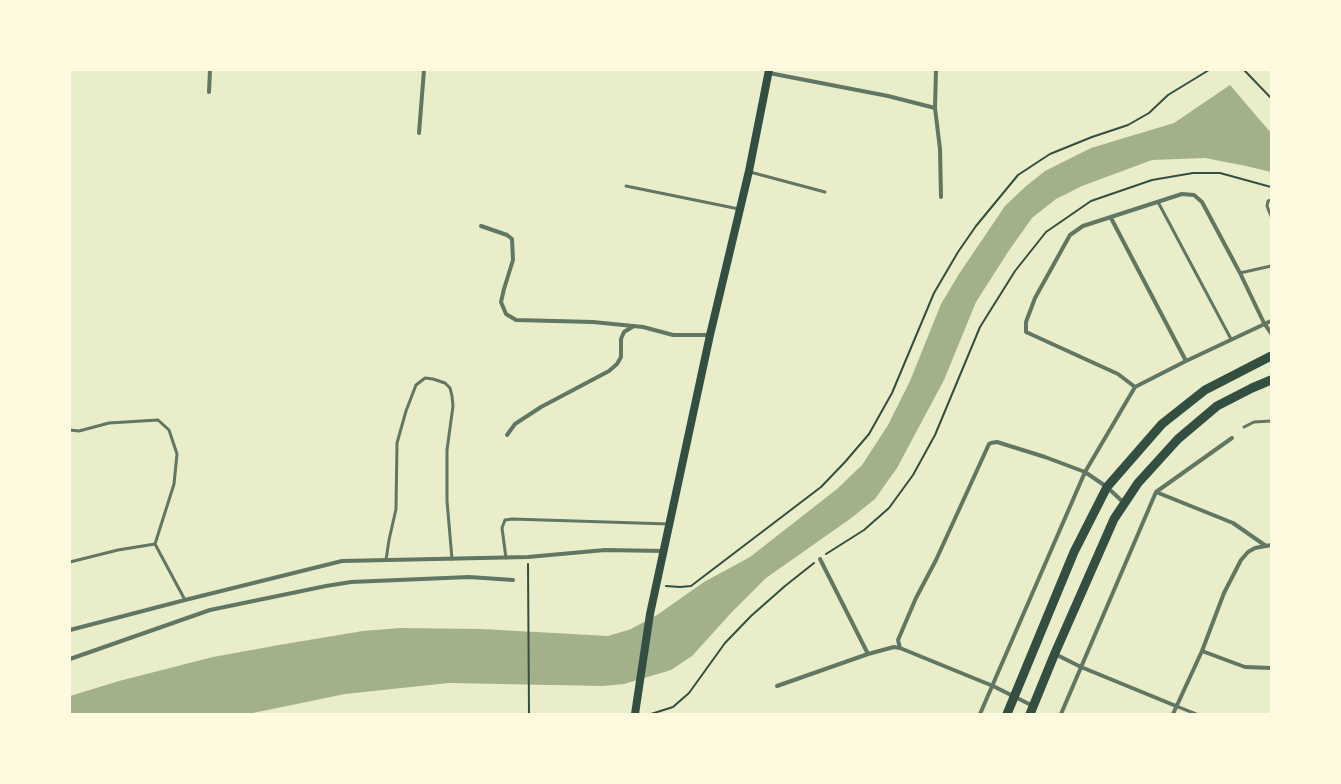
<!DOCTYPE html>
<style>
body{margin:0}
#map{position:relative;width:1341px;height:784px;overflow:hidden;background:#e9edc9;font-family:Quicksand,sans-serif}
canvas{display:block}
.frame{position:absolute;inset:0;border:71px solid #fefae0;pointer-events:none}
</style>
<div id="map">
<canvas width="1341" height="784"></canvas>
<div class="frame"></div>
</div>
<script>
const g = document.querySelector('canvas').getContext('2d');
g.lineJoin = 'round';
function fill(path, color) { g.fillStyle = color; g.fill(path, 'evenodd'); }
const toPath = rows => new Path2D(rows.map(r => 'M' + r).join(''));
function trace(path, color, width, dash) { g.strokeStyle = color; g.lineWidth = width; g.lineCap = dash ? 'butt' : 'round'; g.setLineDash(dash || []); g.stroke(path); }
fill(toPath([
 [1230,85,1271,133,1271,172,1246,166,1205,158,1152,160,1082,186,1056,199,1032,218,1008,252,976,302,944,380,897,468,875,499,850,519,766,578,731,613,692,656,671,670,624,684,603,686,449,683,411,687,345,694,248,714,70,714,70,696,119,681,213,657,279,645,363,631,400,628,482,629,608,636,631,629,657,615,704,582,750,557,837,489,862,465,888,425,910,381,941,304,959,274,1005,206,1025,187,1045,171,1091,148,1174,123]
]), '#a3b18a');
trace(toPath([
 [1244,70,1271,98],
 [826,554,864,530,889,508,913,475,935,435,980,327,1015,271,1046,232,1091,201,1152,180,1193,173,1220,173,1271,187],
 [528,564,529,714],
 [666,586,680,587,691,586,821,487,845,462,869,434,892,393,934,293,958,252,976,226,1018,175,1050,154,1092,137,1128,125,1149,113,1168,95,1209,70],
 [651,714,673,707,689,693,725,643,751,616,785,586,814,563]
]), '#344e41', 2);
trace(toPath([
 [750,172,825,192],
 [626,186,739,209],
 [1271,200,1268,201,1267,206,1271,216],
 [1158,202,1231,339],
 [1240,273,1271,266],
 [1244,427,1254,422,1271,421],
 [70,430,79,431,109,423,158,420,169,430,177,454,174,484,155,544,185,600],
 [506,558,502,528,505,520,512,519,669,524],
 [386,560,389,540,396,509,397,443,406,411,416,385,425,378,433,379,445,383,450,388,452,396,453,406,447,450,447,501,452,559],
 [70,562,118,550,155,544],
 [1176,706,1196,714]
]), '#617663', 3);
trace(toPath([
 [769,73,888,96,935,108,940,149,941,197],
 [209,92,210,70],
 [935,108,936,70],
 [419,133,424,70],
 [1111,218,1186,361],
 [481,226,507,235,512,239,513,260,504,289,501,302,506,314,516,320,593,322,643,327,673,335,710,335],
 [1135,387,1118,374,1026,332,1026,322,1035,298,1070,235,1083,226,1182,194,1194,195,1202,202,1240,273,1264,323,1271,333],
 [507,435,515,424,541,407,609,371,617,364,621,357,621,339,624,332,634,326],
 [1156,492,1233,523,1266,546],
 [820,559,868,654],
 [70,630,185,600,342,561,528,557,605,550,664,551],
 [900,648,898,640,916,598,936,560,989,444,991,443,997,442,1045,457,1085,472,1107,487,1124,503],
 [1202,651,1245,667,1271,668],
 [1055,654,1081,667,1176,706],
 [70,659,210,610,326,586,351,582,469,577,513,580],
 [777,686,868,654,894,647,900,648,993,686,1033,706],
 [980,714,1085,472,1135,387,1186,361,1271,321],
 [1061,714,1156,492,1232,438],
 [1173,714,1202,651,1224,593,1241,560,1248,552,1255,548,1271,545]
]), '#617663', 4);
trace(toPath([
 [635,714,650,614,710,335,749,171,769,70]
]), '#344e41', 8);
trace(toPath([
 [1007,714,1074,552,1107,487,1162,424,1205,390,1271,356],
 [1030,714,1055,653,1114,519,1138,483,1178,439,1217,406,1252,388,1271,380]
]), '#344e41', 9);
</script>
